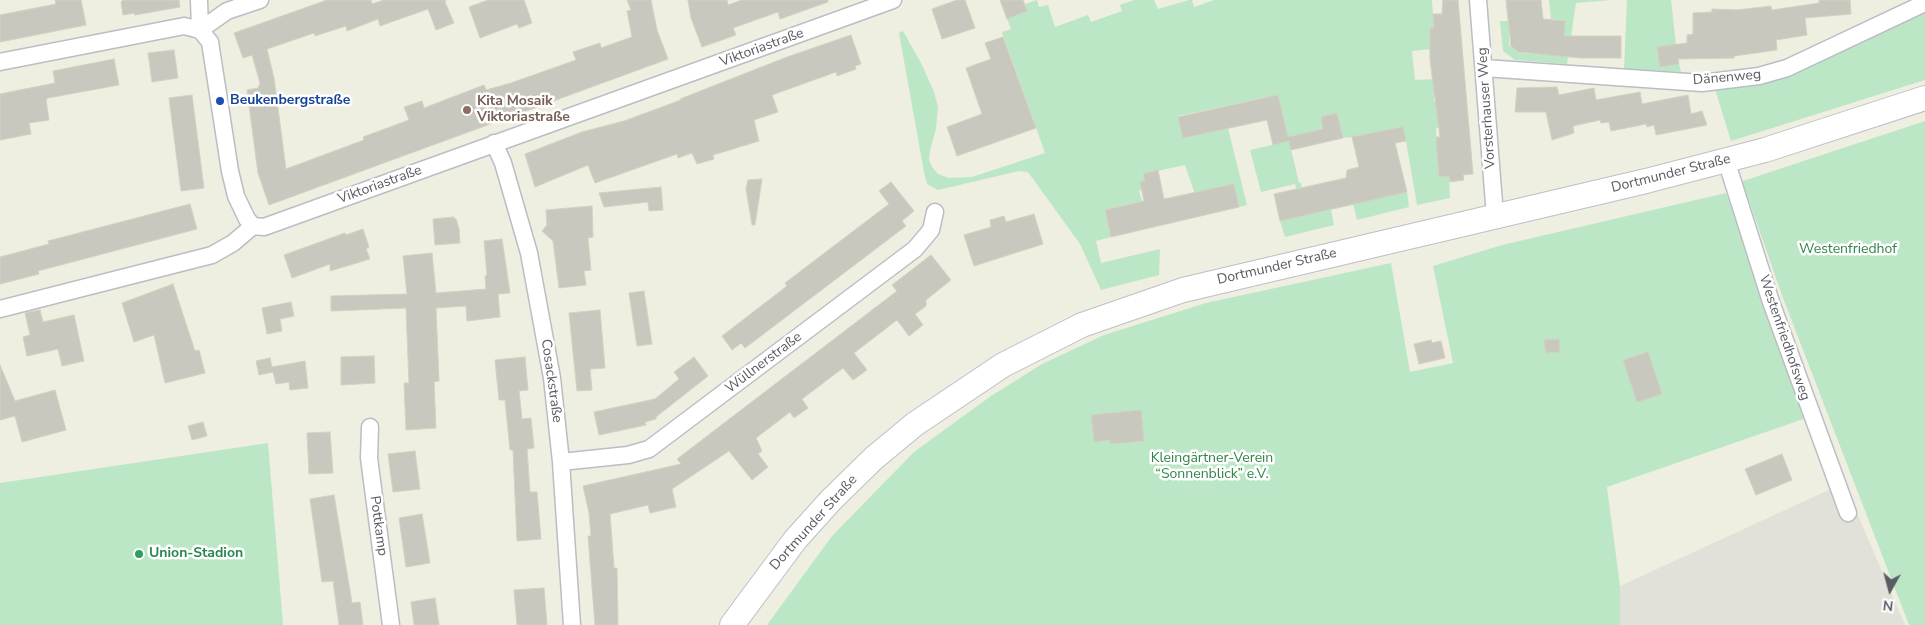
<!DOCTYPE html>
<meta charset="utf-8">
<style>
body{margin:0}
#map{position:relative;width:1925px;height:625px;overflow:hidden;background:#eeeee1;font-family:"Nunito Sans",sans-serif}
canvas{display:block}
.north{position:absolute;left:1865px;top:565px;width:50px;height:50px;-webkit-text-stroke:4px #fff;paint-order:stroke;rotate:187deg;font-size:14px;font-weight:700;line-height:20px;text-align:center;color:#5a5c63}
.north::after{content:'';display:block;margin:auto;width:18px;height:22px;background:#5a5c63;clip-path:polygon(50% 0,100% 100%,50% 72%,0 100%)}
</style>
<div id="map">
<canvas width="1925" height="625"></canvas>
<div class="north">N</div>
</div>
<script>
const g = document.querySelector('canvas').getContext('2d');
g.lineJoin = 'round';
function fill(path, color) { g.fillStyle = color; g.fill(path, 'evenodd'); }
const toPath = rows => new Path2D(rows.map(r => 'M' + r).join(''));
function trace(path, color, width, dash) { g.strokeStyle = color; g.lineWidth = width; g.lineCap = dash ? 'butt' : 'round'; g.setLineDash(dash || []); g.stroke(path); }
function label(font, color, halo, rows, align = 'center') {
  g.font = font + ' "Nunito Sans",sans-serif'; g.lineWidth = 5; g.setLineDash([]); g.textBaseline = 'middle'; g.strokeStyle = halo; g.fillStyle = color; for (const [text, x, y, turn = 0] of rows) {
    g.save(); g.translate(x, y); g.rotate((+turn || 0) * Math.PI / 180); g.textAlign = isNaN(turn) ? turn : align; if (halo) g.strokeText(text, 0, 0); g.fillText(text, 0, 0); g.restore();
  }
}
fill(toPath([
 [1844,483,1905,625,1620,625,1620,586]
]), '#e1e0d9');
fill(toPath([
 [1037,0,1039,7,1048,5,1055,27,1088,15,1091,22,1122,11,1120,5,1134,0,1154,0,1158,9,1189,0,1192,0,1194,7,1214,0,1432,0,1434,28,1430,29,1431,49,1412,51,1415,80,1435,79,1436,92,1434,93,1434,101,1437,101,1439,128,1436,128,1439,177,1449,176,1450,198,1417,205,1406,141,1368,147,1352,137,1343,138,1337,113,1321,117,1323,129,1288,137,1278,95,1178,116,1183,138,1228,128,1247,205,1239,207,1197,200,1185,165,1143,174,1145,180,1140,182,1142,189,1139,191,1142,201,1105,210,1111,237,1096,241,1101,263,1160,249,1159,275,1101,290,1080,244,1028,172,1019,171,938,190,927,184,924,172,899,33,903,31,922,65,934,92,938,107,936,129,930,150,929,160,932,167,938,174,949,178,972,177,1045,153,1002,32,1011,29,1004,11,1015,16,1027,11,1025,4],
 [1549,0,1612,0,1576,3,1567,64,1515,60,1503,51,1500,21,1509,21,1509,45,1519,53,1551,55,1565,21,1551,19],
 [1627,0,1671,0,1676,45,1660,67,1679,64,1681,72,1624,69],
 [1925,10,1925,80,1731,141,1715,89],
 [1925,121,1925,625,1909,625,1783,298,1749,201,1746,202,1740,182],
 [1289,141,1299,183,1301,183,1302,188,1296,189,1295,184,1261,192,1250,150],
 [1407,192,1409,207,1357,220,1353,204],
 [1726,193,1812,416,1607,487,1620,586,1620,625,767,625,832,536,914,452,991,396,1042,364,1104,335,1206,303,1391,263,1410,372,1453,363,1433,266,1502,245],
 [1331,209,1334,225,1285,237,1280,221],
 [268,443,283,625,0,625,0,483]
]), '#bce7c6');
const building = toPath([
 [55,0,81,0,86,25,0,42,0,15,56,4,55,0],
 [123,0,179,0,180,7,135,15,134,13,123,15,121,2,123,0],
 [327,0,371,0,372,4,384,0,446,0,445,2,454,23,436,30,428,9,380,26,378,19,347,31,346,26,315,36,314,33,267,49,274,78,286,169,364,140,363,137,409,120,404,107,422,101,424,108,484,85,486,90,511,83,576,60,573,52,600,43,601,48,632,37,627,11,631,10,627,0,651,0,657,30,668,59,269,205,258,173,247,90,258,88,260,83,252,55,243,58,234,33,327,0],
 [488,0,524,0,532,23,519,28,517,24,480,38,469,7,488,0],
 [688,0,727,0,728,5,742,0,828,0,828,2,780,19,778,12,733,28,736,35,702,47,691,18,688,0],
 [957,0,965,0,975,28,942,39,932,9,957,0],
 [1000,0,1023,0,1027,11,1007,19,1000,0],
 [1443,0,1458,0,1473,174,1463,175,1464,180,1450,182,1449,176,1439,177,1436,137,1440,137,1430,60,1430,28,1434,28,1433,14,1442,14,1443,0],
 [1506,0,1541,0,1543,19,1565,21,1564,36,1621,36,1621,58,1581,58,1518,52,1511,46,1506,0],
 [1819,0,1850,0,1851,14,1805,18,1807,35,1776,40,1777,50,1734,56,1734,58,1678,59,1679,64,1660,67,1657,47,1687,43,1687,35,1693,34,1693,13,1712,12,1712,9,1737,10,1771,6,1772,10,1819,3,1819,0],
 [851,35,861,64,855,66,856,69,837,76,836,72,772,95,778,112,754,120,759,141,713,155,714,159,697,164,692,153,678,158,677,154,595,183,588,165,535,187,525,154,582,132,624,121,681,100,680,99,787,57,851,35],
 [1003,37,1036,128,957,156,947,127,982,114,966,68,991,59,985,43,1003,37],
 [174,50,178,78,152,82,148,53,174,50],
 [114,59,119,85,48,98,46,100,49,120,29,123,31,134,0,140,0,94,55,83,53,71,114,59],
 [1557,87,1559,95,1594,88,1596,100,1640,92,1642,104,1688,95,1691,114,1702,111,1707,125,1656,135,1654,125,1647,127,1646,124,1611,131,1609,122,1601,123,1600,120,1573,126,1574,133,1552,140,1546,112,1515,112,1517,88,1557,87],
 [192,95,204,188,181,191,169,98,192,95],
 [1278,95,1288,137,1323,129,1321,117,1337,113,1343,138,1291,150,1289,141,1273,145,1267,120,1183,138,1178,117,1278,95],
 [1403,127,1406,141,1395,143,1407,192,1280,221,1274,194,1346,178,1347,170,1359,167,1352,137,1403,127],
 [1158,170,1164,199,1234,184,1239,207,1111,237,1105,210,1144,201,1140,182,1145,180,1143,174,1158,170],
 [762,179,755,225,752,225,746,189,748,180,762,179],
 [891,182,914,211,902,221,906,226,745,348,741,343,732,350,722,336,787,286,785,283,889,204,879,191,891,182],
 [661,187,663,210,649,211,648,202,604,207,599,193,661,187],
 [190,204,197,229,38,271,39,274,0,284,0,257,49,244,48,241,190,204],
 [592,206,593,237,588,238,591,270,584,271,586,285,559,288,553,241,542,231,547,225,546,210,592,206],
 [1034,214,1043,244,974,266,964,235,991,227,990,220,1004,216,1006,222,1034,214],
 [453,217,456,219,459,229,460,243,435,245,433,219,453,217],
 [363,229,369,247,366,249,370,259,330,271,330,264,292,278,284,255,345,233,346,235,363,229],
 [502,239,510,293,498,294,500,317,467,321,466,306,436,308,439,381,434,382,436,428,406,430,404,383,409,383,406,308,331,311,331,296,407,294,403,256,432,253,436,293,486,289,485,276,487,275,484,241,502,239],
 [931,255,951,280,926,300,926,306,915,314,923,325,909,336,897,320,854,353,867,370,853,380,843,368,802,399,808,408,794,418,790,412,756,438,762,451,758,454,768,467,752,480,729,451,672,489,676,507,650,513,648,505,610,514,614,568,617,568,618,625,595,625,588,536,591,536,589,513,583,486,681,464,677,459,897,291,892,285,931,255],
 [173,284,195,351,199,350,205,373,165,383,154,335,134,342,122,303,173,284],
 [644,291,652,344,637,346,629,293,644,291],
 [291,302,294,316,280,319,282,331,267,334,262,308,291,302],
 [40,310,43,322,74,315,84,361,62,366,58,349,27,356,23,337,30,335,25,313,40,310],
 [600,310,605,368,590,369,592,390,577,391,569,313,600,310],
 [1559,339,1560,352,1546,353,1544,340,1559,339],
 [1431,340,1432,343,1441,341,1445,358,1419,364,1414,344,1431,340],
 [1648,352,1662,394,1637,402,1623,360,1648,352],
 [374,356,375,383,341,385,341,357,374,356],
 [525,357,528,390,519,391,522,419,531,418,534,448,527,449,530,492,537,492,541,539,517,541,513,450,510,450,505,400,499,400,495,360,525,357],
 [694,357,708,376,656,417,656,419,645,422,646,425,599,435,594,412,655,399,679,379,674,372,694,357],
 [270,358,272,367,305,361,308,388,290,390,289,382,276,384,273,372,259,375,256,361,270,358],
 [0,365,15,401,55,390,66,430,22,442,15,416,0,420,0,365],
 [1141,410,1144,441,1110,444,1110,440,1094,442,1091,415,1141,410],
 [203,422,207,436,192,440,188,426,203,422],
 [330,432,333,473,309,474,307,433,330,432],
 [415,451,420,489,393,492,388,454,415,451],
 [1782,454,1792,480,1756,495,1745,469,1782,454],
 [334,495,352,603,360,602,363,625,339,625,333,581,322,582,310,499,334,495],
 [422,514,430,563,406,567,399,518,422,514],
 [544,588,547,625,517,625,514,590,544,588],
 [435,598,439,625,414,625,411,602,435,598]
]);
fill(building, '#c9c8be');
trace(building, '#d3d1bf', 1);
const street = toPath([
 [199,0,200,30],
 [1478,0,1495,216],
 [200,30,227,11,260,0],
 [0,62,184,26,200,30,210,42,230,171,236,196,247,219,253,226,264,227,893,0],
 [1484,68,1702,83,1759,76,1787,68,1925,3],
 [494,143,503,163,529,253,552,378,561,462,572,625],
 [1726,160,1771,302,1848,513],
 [0,309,212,255,233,243,253,226],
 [370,427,369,458,391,625],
 [561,462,628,455,649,449,915,249,931,230,935,212]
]);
const secondary = toPath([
 [732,625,795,540,831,500,874,458,915,424,1003,365,1082,325,1183,290,1646,181,1765,150,1925,98]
]);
trace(street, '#bcbdc4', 19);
trace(secondary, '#bebfc8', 26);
trace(street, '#fff', 16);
trace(secondary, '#fff', 24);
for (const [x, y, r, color] of [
 [220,101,5,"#1a4fb4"],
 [467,110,5,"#8d6e63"],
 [139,554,5,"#2e9e5b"]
]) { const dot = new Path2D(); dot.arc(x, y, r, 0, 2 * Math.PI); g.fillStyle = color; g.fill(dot); trace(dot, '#fff', 2); }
label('14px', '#5a5c63', '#fff', [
 ["Viktoriastraße",762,48,-20],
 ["Dänenweg",1727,78,-5],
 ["Vorsterhauser Weg",1487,108,-94],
 ["Dortmunder Straße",1671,174,-14],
 ["Viktoriastraße",380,185,-20],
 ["Dortmunder Straße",1277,267,-13],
 ["Westenfriedhofsweg",1784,338,71],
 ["Wüllnerstraße",764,363,-37],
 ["Cosackstraße",551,381,82],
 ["Dortmunder Straße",814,523,-48],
 ["Pottkamp",378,526,82]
]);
label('bold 14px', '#164399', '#fff', [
 ["Beukenbergstraße",230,101]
], 'left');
label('bold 14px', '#785e54', '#fff', [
 ["Kita Mosaik",477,102],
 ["Viktoriastraße",477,118]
], 'left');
label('14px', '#308447', '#fff', [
 ["Westenfriedhof",1848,250],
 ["Kleingärtner-Verein",1212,459],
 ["“Sonnenblick” e.V.",1212,475]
]);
label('bold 14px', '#27864d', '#fff', [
 ["Union-Stadion",149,554]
], 'left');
</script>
